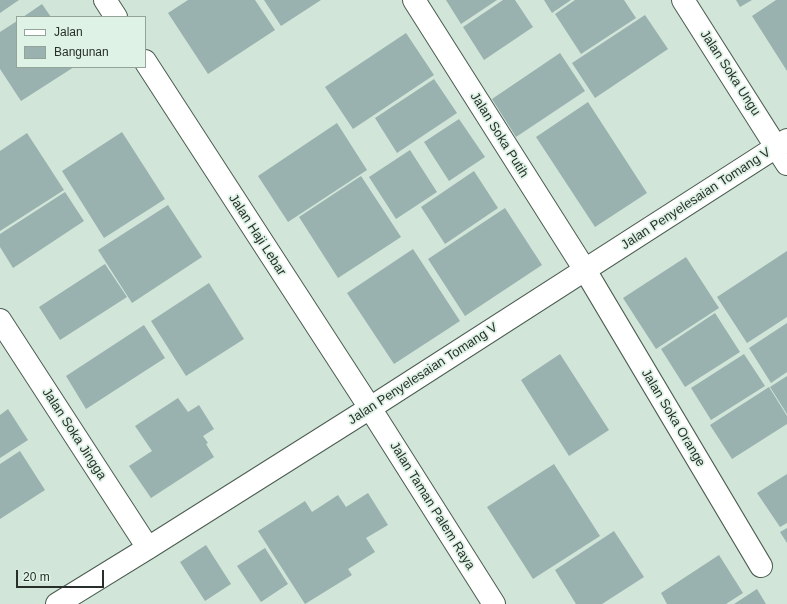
<!DOCTYPE html>
<style>
body{margin:0}
#map{position:relative;width:787px;height:604px;overflow:hidden;background:#d1e5d8;font-family:Helvetica,sans-serif}
canvas{display:block}
.legend{position:absolute;left:16px;top:16px;width:130px;height:52px;box-sizing:border-box;background:#def2e5;border:1px solid #95a49b;margin:0;padding:5px 7px;list-style:none;font-size:12px;color:#282f2b}
.legend li{display:flex;align-items:center;gap:8px;height:20px}
.legend b{width:20px;border:1px solid #95a49b}
.scale{position:absolute;left:16px;top:570px;width:88px;height:18px;box-sizing:border-box;border:2px solid #282f2b;border-top:0;padding-left:5px;font-size:12px;line-height:14px;white-space:nowrap;color:#282f2b;-webkit-text-stroke:3px #def2e5;paint-order:stroke}
</style>
<div id="map">
<canvas width="787" height="604"></canvas>
<ul class="legend">
<li><b style="height:5px;background:#fff"></b>Jalan</li>
<li><b style="height:11px;background:#99b2af"></b>Bangunan</li>
</ul>
<div class="scale">20 m</div>
</div>
<script>
const g = document.querySelector('canvas').getContext('2d');
g.lineJoin = 'round';
function fill(path, color) { g.fillStyle = color; g.fill(path, 'evenodd'); }
const toPath = rows => new Path2D(rows.map(r => 'M' + r).join(''));
function trace(path, color, width, dash) { g.strokeStyle = color; g.lineWidth = width; g.lineCap = dash ? 'butt' : 'round'; g.setLineDash(dash || []); g.stroke(path); }
function label(font, color, halo, rows, align = 'center') {
  g.font = font + ' Helvetica,sans-serif'; g.lineWidth = 3.5; g.setLineDash([]); g.textBaseline = 'middle'; g.strokeStyle = halo; g.fillStyle = color; for (const [text, x, y, turn = 0] of rows) {
    g.save(); g.translate(x, y); g.rotate((+turn || 0) * Math.PI / 180); g.textAlign = isNaN(turn) ? turn : align; if (halo) g.strokeText(text, 0, 0); g.fillText(text, 0, 0); g.restore();
  }
}
fill(toPath([
 [0,0,19,0,0,13],
 [188,0,255,0,275,30,208,74,168,13],
 [264,0,321,0,281,26],
 [446,0,497,0,461,24],
 [503,0,515,0,533,27,484,60,463,27],
 [544,0,571,0,552,13],
 [575,0,624,0,636,18,581,54,555,14],
 [736,0,752,0,740,7],
 [776,0,787,0,787,71,752,16],
 [42,4,51,17,23,17],
 [645,15,668,49,595,98,572,63],
 [17,21,17,67,74,67,21,101,0,69,0,32],
 [406,33,434,75,353,129,325,87],
 [560,53,585,91,516,137,492,99],
 [434,79,457,113,397,153,375,118],
 [588,102,647,193,595,227,536,137],
 [459,119,485,157,449,181,424,142],
 [337,123,367,170,288,222,258,176],
 [122,132,165,199,104,238,62,171],
 [27,133,64,190,0,231,0,151],
 [410,150,437,192,396,219,369,177],
 [474,171,498,208,445,244,421,207],
 [361,176,401,237,338,278,299,217],
 [65,192,84,221,13,268,0,247,0,234],
 [168,205,202,257,132,303,98,250],
 [505,208,542,265,465,316,428,259],
 [413,249,460,321,394,364,347,293],
 [787,251,787,317,747,343,717,297],
 [686,257,719,308,656,349,623,298],
 [105,264,127,297,60,340,39,307],
 [209,283,244,339,186,376,151,321],
 [715,313,740,352,685,387,661,349],
 [787,323,787,372,771,383,749,348],
 [144,325,165,358,86,409,66,376],
 [560,354,609,430,569,456,521,380],
 [744,354,765,386,711,420,691,388],
 [787,376,787,414,770,387],
 [769,387,787,416,787,424,732,459,710,425],
 [178,398,188,412,199,405,214,429,203,436,208,443,206,444,214,457,151,498,129,466,152,451,135,426],
 [8,409,28,440,0,458,0,415],
 [20,451,45,490,0,519,0,464],
 [554,464,600,536,533,579,487,507],
 [787,474,787,523,780,527,757,493],
 [368,493,388,525,366,538,375,552,348,569,352,575,305,604,258,531,305,501,312,512,338,495,346,507],
 [787,528,787,543,780,532],
 [614,531,644,577,602,604,576,604,555,570],
 [206,545,231,584,205,601,180,562],
 [265,548,288,584,261,602,237,566],
 [719,555,743,593,726,604,667,604,661,593],
 [757,589,766,604,734,604]
]), '#99b2af');
const street = toPath([
 [414,0,585,270,761,566],
 [683,0,787,164],
 [0,320,148,548],
 [370,408,494,604],
 [57,604,148,548,370,408,787,140]
]);
const secondary = toPath([
 [105,0,116,17],
 [145,61,370,408]
]);
trace(street, '#4b5c51', 24);
trace(secondary, '#4b5c51', 24);
trace(street, '#fff', 22);
trace(secondary, '#fff', 22);
label('13px', '#282f2b', '#def2e5', [
 ["Jalan Soka Ungu",730,73,57],
 ["Jalan Soka Putih",499,135,58],
 ["Jalan Penyelesaian Tomang V",696,199,-33],
 ["Jalan Haji Lebar",257,235,57],
 ["Jalan Penyelesaian Tomang V",423,374,-33],
 ["Jalan Soka Orange",673,418,59],
 ["Jalan Soka Jingga",74,434,57],
 ["Jalan Taman Palem Raya",432,506,58]
]);
</script>
